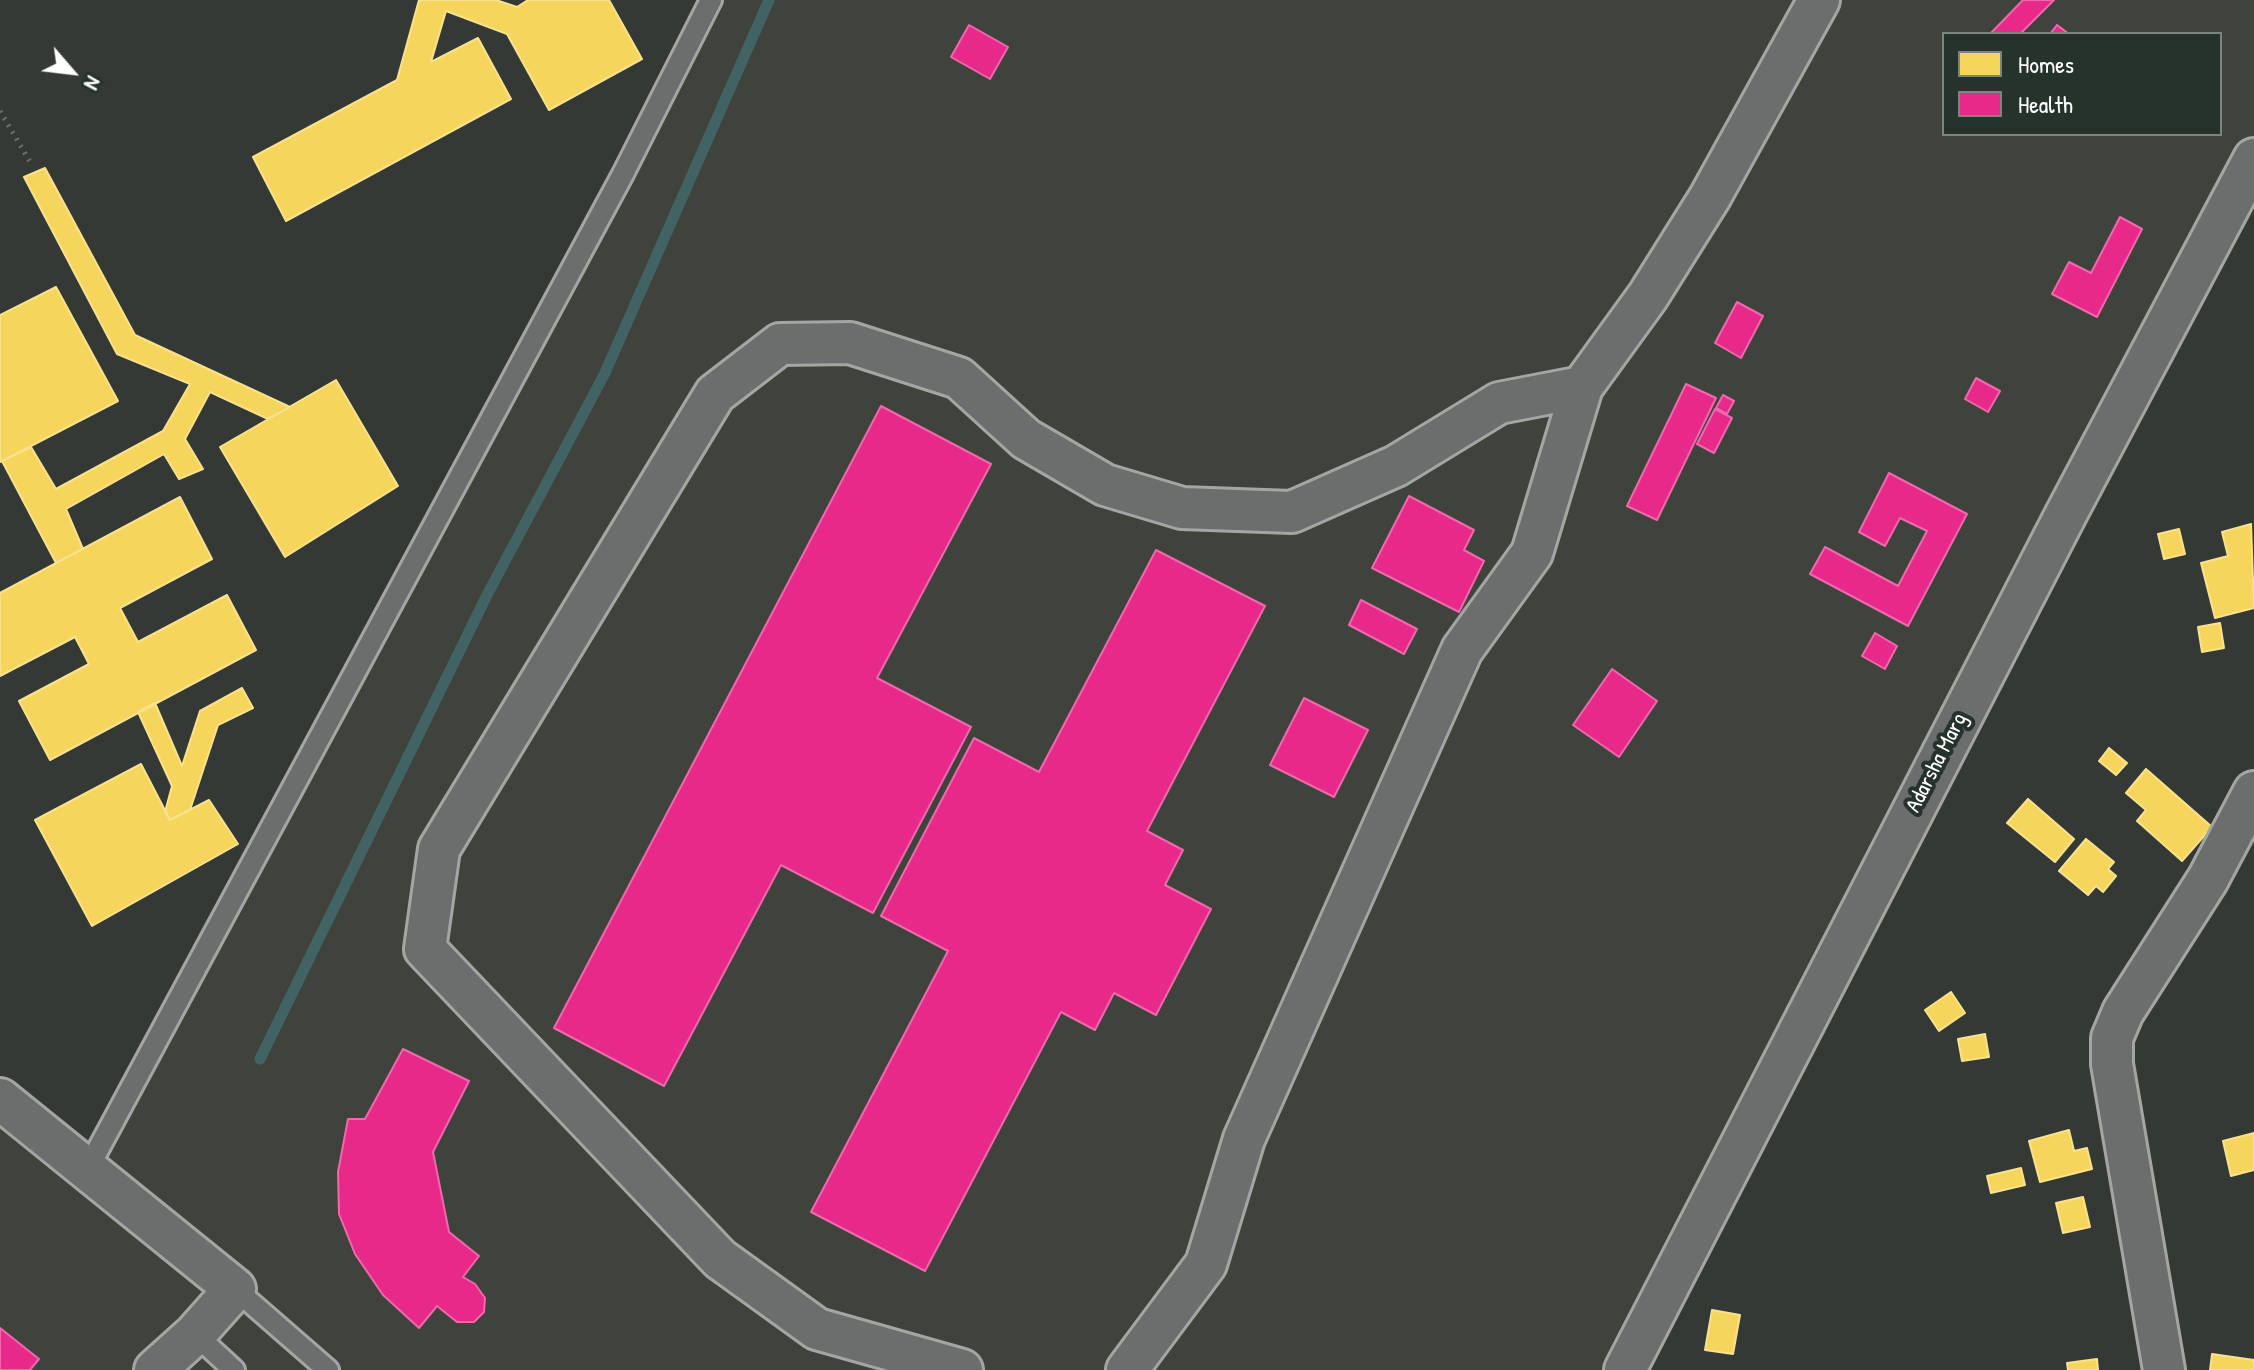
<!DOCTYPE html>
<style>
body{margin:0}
#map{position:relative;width:2254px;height:1370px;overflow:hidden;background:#353935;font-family:"Patrick Hand",sans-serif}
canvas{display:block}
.legend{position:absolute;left:1942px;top:32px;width:280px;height:104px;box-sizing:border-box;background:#26332d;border:2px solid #7d8581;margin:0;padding:10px 14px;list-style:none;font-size:24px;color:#fff}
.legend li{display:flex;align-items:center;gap:16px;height:40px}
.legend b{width:40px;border:2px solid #7d8581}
.north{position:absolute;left:32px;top:32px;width:80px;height:80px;-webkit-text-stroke:6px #26332d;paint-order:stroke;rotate:118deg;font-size:22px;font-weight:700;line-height:32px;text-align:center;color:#fff}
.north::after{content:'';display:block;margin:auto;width:28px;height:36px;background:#fff;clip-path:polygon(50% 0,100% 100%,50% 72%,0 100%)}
</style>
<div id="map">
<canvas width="2254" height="1370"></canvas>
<ul class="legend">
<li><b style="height:22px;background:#f6d55c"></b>Homes</li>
<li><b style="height:22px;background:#e7298a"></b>Health</li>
</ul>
<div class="north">N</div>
</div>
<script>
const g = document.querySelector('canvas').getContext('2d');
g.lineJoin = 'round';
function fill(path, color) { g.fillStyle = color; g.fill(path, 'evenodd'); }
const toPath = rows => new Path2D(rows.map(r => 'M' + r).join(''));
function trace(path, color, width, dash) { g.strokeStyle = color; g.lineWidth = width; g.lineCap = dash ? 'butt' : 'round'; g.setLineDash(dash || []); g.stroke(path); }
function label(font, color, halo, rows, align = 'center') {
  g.font = font + ' "Patrick Hand",sans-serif'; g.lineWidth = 8; g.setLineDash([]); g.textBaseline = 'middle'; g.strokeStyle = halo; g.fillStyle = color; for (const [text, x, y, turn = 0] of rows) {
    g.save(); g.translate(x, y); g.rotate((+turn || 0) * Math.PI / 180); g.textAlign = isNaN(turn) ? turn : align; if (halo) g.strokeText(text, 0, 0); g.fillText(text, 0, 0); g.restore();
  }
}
fill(toPath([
 [711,0,2254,0,2254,159,1625,1370,0,1370,0,1099,86,1170],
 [1944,34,2220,34,2220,134,1944,134]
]), '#40433b');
const homes = toPath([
 [419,0,496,0,517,7,528,0,609,0,642,59,549,110,507,34,446,11,431,62,478,38,511,99,286,221,253,157,397,80,419,0],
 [45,168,135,335,290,407,268,419,210,392,185,439,203,469,179,479,164,454,66,509,83,549,56,563,2,461,31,447,56,489,163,431,190,384,117,354,24,177,45,168],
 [56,287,118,401,0,462,0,315,56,287],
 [336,380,398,486,285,557,220,447,336,380],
 [180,497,212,559,120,608,138,642,227,595,256,650,50,760,19,701,89,664,75,637,0,676,0,593,180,497],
 [2251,524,2254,608,2215,618,2201,563,2228,556,2222,532,2251,524],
 [2179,529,2185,554,2164,559,2158,534,2179,529],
 [2220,623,2224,648,2202,652,2198,627,2220,623],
 [242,688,253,708,218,725,190,810,170,820,165,812,172,786,138,712,155,703,182,766,200,711,242,688],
 [2109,748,2127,763,2116,775,2099,761,2109,748],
 [141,764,170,820,209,800,238,844,92,926,35,820,141,764],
 [2146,769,2212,827,2182,861,2137,821,2146,810,2126,793,2146,769],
 [2028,799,2074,839,2055,862,2007,823,2028,799],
 [2086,839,2114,862,2108,869,2116,876,2103,892,2096,886,2088,895,2059,871,2086,839],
 [1951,992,1965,1013,1939,1031,1925,1010,1951,992],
 [1985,1034,1989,1057,1962,1061,1958,1039,1985,1034],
 [2069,1130,2074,1151,2087,1148,2092,1169,2040,1182,2029,1141,2069,1130],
 [2254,1133,2254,1170,2231,1176,2223,1141,2254,1133],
 [2021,1168,2025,1185,1991,1193,1987,1176,2021,1168],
 [2083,1197,2090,1227,2063,1233,2056,1203,2083,1197],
 [1712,1310,1740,1315,1733,1354,1705,1350,1712,1310],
 [2212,1354,2254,1360,2254,1370,2210,1370,2212,1354],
 [2097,1359,2098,1370,2068,1370,2067,1363,2097,1359]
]);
fill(homes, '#f6d55c');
trace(homes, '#f9e28d', 2);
const health = toPath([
 [2023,0,2054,0,2020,34,1990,34,2023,0],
 [969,25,1008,47,990,79,951,57,969,25],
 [2057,25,2069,34,2050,34,2057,25],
 [2120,217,2142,229,2097,317,2052,294,2069,262,2091,273,2120,217],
 [1737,302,1763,316,1741,358,1715,343,1737,302],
 [1976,378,2000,391,1988,412,1965,399,1976,378],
 [1686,384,1716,398,1657,520,1627,506,1686,384],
 [1723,395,1734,401,1727,414,1716,408,1723,395],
 [881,406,991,464,877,678,971,727,873,913,781,865,664,1086,554,1028,881,406],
 [1715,409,1732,418,1714,453,1697,444,1715,409],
 [1889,473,1967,514,1908,626,1810,574,1825,547,1898,586,1927,531,1900,518,1885,546,1859,532,1889,473],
 [1409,496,1474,530,1464,550,1484,561,1459,612,1372,568,1409,496],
 [1156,550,1265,606,1147,831,1183,850,1165,885,1211,909,1156,1015,1114,993,1095,1030,1061,1012,925,1271,811,1212,948,951,881,916,974,738,1039,772,1156,550],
 [1361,600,1417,629,1404,654,1349,625,1361,600],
 [1875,633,1897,646,1885,669,1862,656,1875,633],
 [1612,669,1657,701,1619,757,1573,725,1612,669],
 [1304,698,1368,730,1334,797,1270,765,1304,698],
 [403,1049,469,1081,433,1152,449,1232,479,1256,463,1277,475,1284,485,1298,484,1312,474,1322,457,1322,437,1306,419,1328,383,1295,355,1254,339,1214,338,1172,348,1119,365,1119,403,1049],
 [0,1328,39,1359,30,1370,0,1370,0,1328]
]);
fill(health, '#e7298a');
trace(health, '#ee69ad', 2);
trace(toPath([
 [260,1059,487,595,604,375,769,0]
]), '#426364', 11);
const lane = toPath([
 [87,1170,623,174,711,0],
 [235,1289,328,1370],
 [195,1334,234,1370]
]);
const street = toPath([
 [0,1099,235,1289,195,1334,155,1370],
 [962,1370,817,1329,720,1259,425,949,439,849,715,394,780,344,850,343,959,378,1026,439,1105,485,1182,508,1292,512,1396,466,1499,403,1582,387],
 [1127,1370,1206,1264,1244,1139,1462,650,1532,553,1582,387,1648,296,1710,197,1819,0],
 [1625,1370,2065,516,2254,159],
 [2164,1370,2112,1064,2112,1038,2123,1012,2208,879,2254,792]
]);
trace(lane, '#a4a6a4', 26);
trace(street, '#a4a6a4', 46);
trace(toPath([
 [0,111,32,165]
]), '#6b6e6c', 5, [2, 6]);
trace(lane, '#6b6e6d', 20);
trace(street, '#6b6e6d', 40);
label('22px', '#fff', '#26332d', [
 ["Adarsha Marg",1937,763,-63]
]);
</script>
